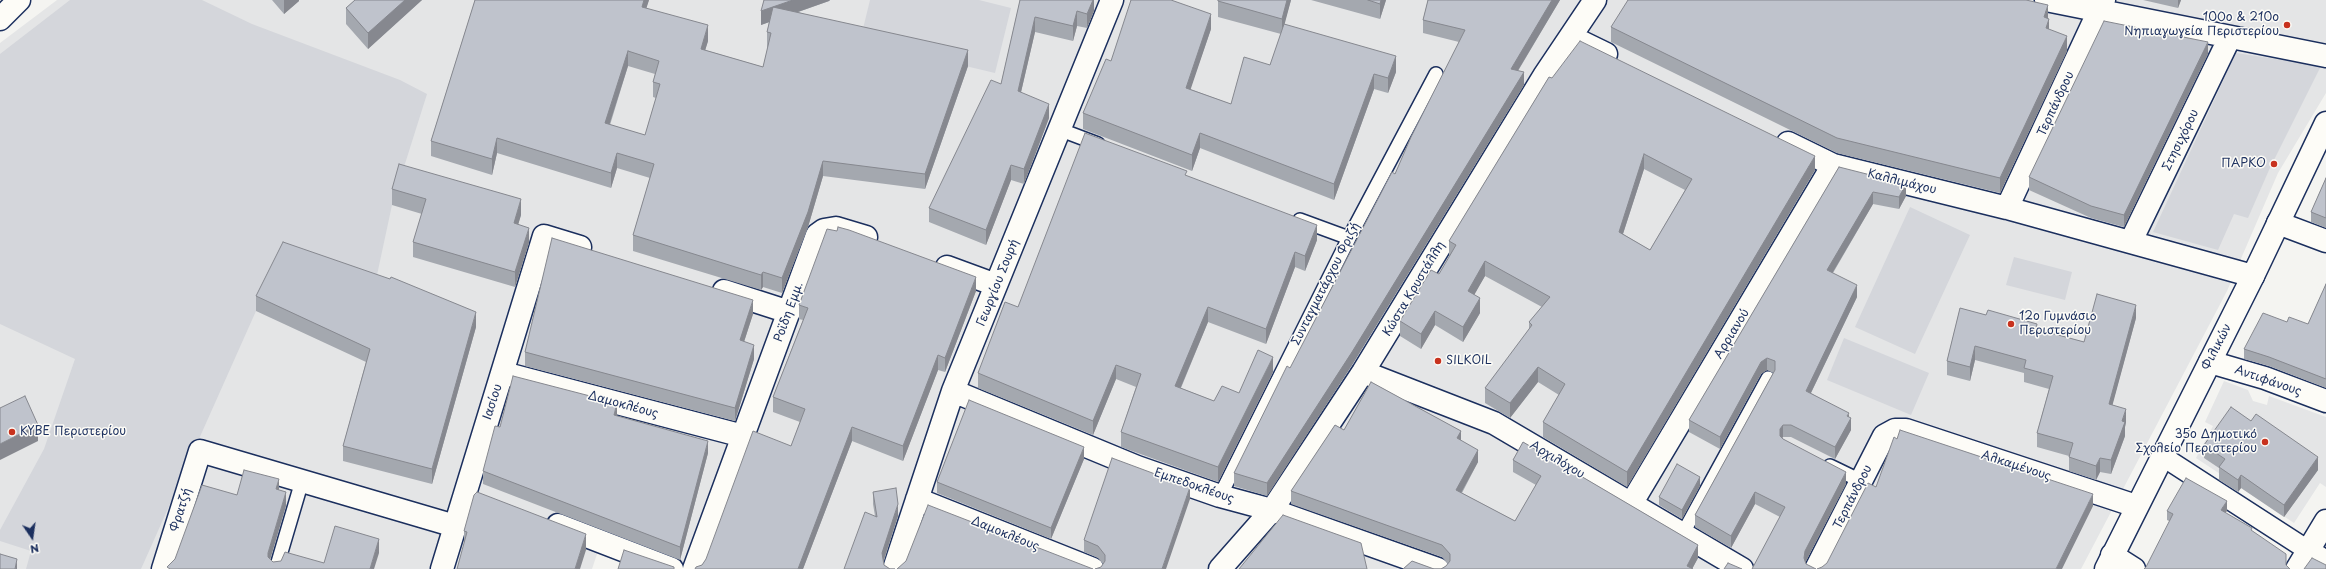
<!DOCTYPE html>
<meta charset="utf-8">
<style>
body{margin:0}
#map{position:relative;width:2326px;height:569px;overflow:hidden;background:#f4f4f1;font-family:"Playpen Sans",sans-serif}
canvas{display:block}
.north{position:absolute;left:12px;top:517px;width:40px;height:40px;-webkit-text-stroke:3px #fdfcf7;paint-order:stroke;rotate:167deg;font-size:11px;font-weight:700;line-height:16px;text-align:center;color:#1b2f5e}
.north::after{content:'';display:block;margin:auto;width:14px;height:18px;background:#1b2f5e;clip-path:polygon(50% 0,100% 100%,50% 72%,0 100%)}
</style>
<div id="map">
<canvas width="2326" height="569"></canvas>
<div class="north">N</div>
</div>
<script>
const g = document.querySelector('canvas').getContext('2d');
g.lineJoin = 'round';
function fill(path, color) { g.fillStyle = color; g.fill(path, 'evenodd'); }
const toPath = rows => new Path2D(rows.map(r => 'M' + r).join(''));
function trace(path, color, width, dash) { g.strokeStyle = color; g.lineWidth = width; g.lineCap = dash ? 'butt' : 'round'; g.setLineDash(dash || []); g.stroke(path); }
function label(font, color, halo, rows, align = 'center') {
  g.font = font + ' "Playpen Sans",sans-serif'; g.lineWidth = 3; g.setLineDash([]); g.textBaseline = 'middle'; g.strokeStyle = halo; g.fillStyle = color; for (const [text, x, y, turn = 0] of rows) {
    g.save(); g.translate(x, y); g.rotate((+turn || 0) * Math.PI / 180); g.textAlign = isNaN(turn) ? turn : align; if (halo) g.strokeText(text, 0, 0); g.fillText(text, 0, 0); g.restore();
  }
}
fill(toPath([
 [57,0,2326,0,2326,93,2278,173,2227,291,2081,569,1104,569,911,493,885,569,692,569,603,536,592,569,0,569,0,43],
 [2224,381,2248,390,2253,401,2267,405,2269,396,2326,417,2326,487,2320,483,2294,523,2196,458,2213,426,2205,422]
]), '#e4e5e6');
fill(toPath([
 [70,0,202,0,252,24,400,80,427,94,392,205,374,289,283,257,256,311,141,569,26,569,31,551,0,541,0,530,44,449,75,359,0,324,0,54],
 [870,0,979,0,1011,8,995,73,860,41],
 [2236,53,2321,66,2269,170,2248,218,2234,214,2218,250,2153,232],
 [1910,207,1970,235,1915,354,1855,327],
 [2014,257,2072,272,2065,300,2006,285],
 [1844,338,1929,373,1911,415,1827,380]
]), '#d4d6db');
const service = toPath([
 [1061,130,1098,144],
 [1300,220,1349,238],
 [1830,466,1861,481],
 [1220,496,1349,238,1436,74],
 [1682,535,1768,378],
 [276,569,302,481]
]);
const pedestrian = toPath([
 [2162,456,2309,551]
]);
const minor = toPath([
 [2046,0,2326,56],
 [1571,37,1606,54],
 [1788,143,1833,165,2007,208,2253,276],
 [2007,208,2104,0],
 [2278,223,2326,241],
 [2131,241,2230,37],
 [947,267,996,285],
 [724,291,789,312],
 [2210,362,2265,378,2326,401],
 [1363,372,1494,423,1742,569],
 [503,373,743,436],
 [953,391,1137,467,1220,496,1272,510,1438,569],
 [917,499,1093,569],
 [1631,504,1833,165],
 [558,525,672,569],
 [2309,551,2326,562],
 [2112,555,2134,569],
 [163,569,200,451,455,526],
 [442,569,544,236,580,247],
 [694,569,817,235,824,230,836,228,866,237],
 [894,569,953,391,1112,0],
 [1220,569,1272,510,1363,372,1544,76,1595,0],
 [1816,569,1884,436,1895,430,1906,430,2136,506],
 [2297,569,2326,521]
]);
const tertiary = toPath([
 [2106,569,2253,276,2326,123]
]);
const motorway = toPath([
 [0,19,19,0]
]);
trace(service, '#1b2f5e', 16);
trace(pedestrian, '#1b2f5e', 22);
trace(minor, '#1b2f5e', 25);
trace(tertiary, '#1b2f5e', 25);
trace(motorway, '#1b2f5e', 25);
trace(service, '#fdfcf7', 13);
trace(pedestrian, '#fdfcf7', 19);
trace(minor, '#fdfcf7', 22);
trace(tertiary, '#fdfcf7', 22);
trace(motorway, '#fdfcf7', 22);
fill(toPath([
 [272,0,299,0,299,1,284,14],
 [355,0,422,0,368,49,346,24,346,8],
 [475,0,649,0,646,8,708,41,705,50,763,67,768,47,767,47,767,32,769,22,761,25,764,0,830,0,829,1,798,12,968,66,925,189,823,176,808,227,782,293,763,287,761,290,633,251,633,235,650,178,617,168,611,188,497,153,492,175,431,156,431,141],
 [628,66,655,74,653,82,653,97,656,98,645,135,610,125],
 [1020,0,1094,0,1094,11,1087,28,1077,26,1073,41,1035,32,1021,92,1049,118,1024,184,1011,180,986,245,929,222,929,208,1001,84],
 [1291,0,1284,24,1396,72,1388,93,1374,89,1334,200,1200,148,1192,171,1083,129,1083,113,1111,61,1211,29,1190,89,1231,104,1270,65,1281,34,1218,17,1218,1],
 [1311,0,1386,0,1380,19],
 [1428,0,1560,0,1518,71,1524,85,1352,365,1267,496,1234,486,1234,473,1395,174,1459,42,1423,33,1423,20],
 [2143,0,2181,0,2178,8],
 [2048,19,2049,29,2067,51,2000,193,1837,153,1611,42,1611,27],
 [2208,54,2124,227,2091,218,2029,190,2029,177],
 [1549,77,1815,170,1627,487,1543,437,1543,422,1559,395,1538,382,1510,418,1485,403,1485,388,1529,330,1529,322,1542,307,1485,276,1474,294,1480,313,1463,342,1435,325,1421,349,1400,336,1400,321,1439,274,1450,256,1449,256,1449,241],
 [1644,169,1685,190,1650,250,1623,234],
 [1839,167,1906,196,1899,209,1873,204,1833,273,1857,297,1811,393,1849,417,1851,430,1835,459,1791,437,1783,437,1782,438,1846,484,1805,563,1806,564,1752,569,1780,517,1755,504,1731,548,1695,527,1695,515,1773,373,1767,370,1761,374,1720,449,1689,432,1689,420],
 [1187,176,1317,240,1305,271,1295,267,1266,344,1208,322,1181,388,1214,401,1239,393,1273,372,1218,482,1121,447,1121,432,1136,387,1116,379,1093,435,978,388,978,373,1018,307],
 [2326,178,2326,228,2311,222,2311,212],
 [392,189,521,215,518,224,529,243,515,287,413,257,413,242,422,214,392,205],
 [2326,284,2326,388,2269,366,2244,359,2244,349,2287,322,2308,324],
 [976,291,945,372,938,370,903,461,852,441,803,569,695,569,702,565,791,446,800,422,773,412,773,397,803,320,799,319,799,305],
 [256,296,476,327,432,484,343,461,343,446,366,362,256,311],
 [1960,308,2084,342,2136,318,2112,405,2126,422,2125,427,2125,436,2111,474,2100,472,2096,480,2069,471,2069,456,2037,447,2037,433,2049,389,2024,382,2024,373,1975,360,1970,381,1947,375,1947,361],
 [753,314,744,342,754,359,735,421,525,366,525,352],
 [1371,382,1461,431,1461,441,1478,450,1478,462,1462,493,1515,521,1536,485,1513,472,1513,460,1523,442,1698,545,1698,558,1692,569,1693,569,1403,569,1412,561,1434,569,1441,569,1446,566,1448,564,1442,557,1291,504,1291,491,1335,425,1344,430],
 [617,416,708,453,680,560,483,484,483,471,500,427],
 [2204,445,2318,470,2284,517,2241,488,2238,492,2219,480,2219,468,2204,458],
 [1084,459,1051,539,937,493,937,482],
 [1700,486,1682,519,1659,505,1659,497],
 [873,492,898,516,884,561,884,565,890,569,844,569,875,516,873,504],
 [1190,499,1101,567,1103,564,1098,558,1084,552,1084,540],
 [2167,511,2227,511,2169,521,2167,520],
 [464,531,586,550,464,543]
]), '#a4a8af');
fill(toPath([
 [284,0,299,0,299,1,284,14],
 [405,0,422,0,368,49,368,33],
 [644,0,649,0,642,22,642,7],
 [793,0,830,0,829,1,761,25,761,11],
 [1093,0,1094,0,1094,11,1087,28,1087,14],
 [1287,0,1291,0,1282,34,1282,19],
 [1381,0,1386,0,1380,19,1380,4],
 [1552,0,1560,0,1511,82,1511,69],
 [2178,0,2181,0,2178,8],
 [2048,5,2048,20,2044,17],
 [1077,11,1077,26,1073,41,1073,26],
 [1211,14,1211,29,1186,103,1186,88],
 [1035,17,1035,32,1018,105,1018,91],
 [2049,19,2049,34,2046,28],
 [708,25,708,41,701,64,701,49],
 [2067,36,2067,51,2000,193,2000,178],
 [2208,42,2208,54,2124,227,2124,215],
 [968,50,968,66,925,189,925,174],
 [628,51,628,66,605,138,605,123],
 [1396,56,1396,72,1388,93,1388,78],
 [1524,72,1524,85,1352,365,1267,496,1267,483],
 [1374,74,1374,89,1334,200,1334,184],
 [1049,104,1049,118,1024,184,1024,169],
 [1200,133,1200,148,1192,171,1192,155],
 [497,138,497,153,492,175,492,159],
 [617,153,617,168,611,188,611,173],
 [1644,154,1644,169,1619,246,1619,232],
 [1815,156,1815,170,1627,487,1627,472],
 [823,161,823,176,808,227,782,293,782,278],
 [1011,165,1011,180,986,245,986,230],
 [1906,184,1906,196,1899,209,1899,197],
 [1873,192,1873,204,1827,282,1827,270],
 [521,199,521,215,514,239,514,223],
 [1317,225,1317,240,1305,271,1305,256],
 [529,228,529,243,515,287,515,272],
 [1295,252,1295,267,1266,344,1266,329],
 [1485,261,1485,276,1468,306,1468,291],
 [763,272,763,287,761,290,761,275],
 [976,277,976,291,945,372,945,358],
 [1857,285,1857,297,1806,403,1806,391],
 [1480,298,1480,313,1463,342,1463,327],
 [753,300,753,314,740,354,740,340],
 [2136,305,2136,318,2109,418,2109,404],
 [1208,307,1208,322,1175,401,1175,386],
 [1435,311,1435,325,1421,349,1421,334],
 [476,312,476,327,432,484,432,469],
 [754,345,754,359,735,421,735,408],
 [1975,346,1975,360,1970,381,1970,367],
 [938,355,938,370,903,461,903,446],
 [1273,357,1273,372,1218,482,1218,467],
 [1767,358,1767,370,1761,374,1720,449,1720,437,1761,362],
 [1116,365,1116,379,1093,435,1093,421],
 [1538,367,1538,382,1510,418,1510,403],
 [617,403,617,416,614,415],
 [2126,409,2126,422,2125,427,2125,436,2111,474,2111,460,2122,421],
 [1849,413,1849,421,1851,418,1851,430,1835,459,1835,447],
 [38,425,38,441,0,460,0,444],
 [1783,425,1783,437,1780,441,1780,429],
 [852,427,852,441,803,569,798,569],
 [1461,431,1461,443,1457,438],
 [708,441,708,453,680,560,680,547],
 [1084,447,1084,459,1051,539,1051,528],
 [1478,450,1478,462,1456,502,1456,490],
 [2318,457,2318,470,2284,517,2284,505],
 [2100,458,2100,472,2096,480,2096,466],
 [1846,472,1846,484,1805,563,1804,558,1805,551],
 [2241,475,2241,488,2238,492,2238,480],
 [1700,477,1700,486,1682,519,1682,510],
 [279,479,279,493,276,489],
 [1190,487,1190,499,1166,569,1162,569],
 [286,492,286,506,268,567,268,553],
 [1755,492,1755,504,1731,548,1731,536],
 [2093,494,2093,506,2062,569,2056,569],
 [2227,501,2227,511,2221,519,2221,510],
 [898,504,898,516,882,565,882,553],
 [586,534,586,550,580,569,575,569],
 [379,539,379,553,374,569,370,569],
 [1698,545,1698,558,1692,569,1687,566],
 [17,559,17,569,15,569]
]), '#86888f');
const building = toPath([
 [355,0,405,0,368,33,346,8,355,0],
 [475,0,644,0,642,7,708,25,701,49,763,67,771,33,767,32,773,7,968,50,925,174,823,161,808,212,782,278,763,272,761,275,633,235,654,164,617,153,611,173,497,138,492,159,431,141,475,0],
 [628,51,659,61,653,82,660,84,645,135,605,123,628,51],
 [764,0,793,0,761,11,764,0],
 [1020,0,1093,0,1087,14,1077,11,1073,26,1035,17,1018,91,1049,104,1024,169,1011,165,986,230,929,208,991,80,1001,84,1020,0],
 [1131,0,1171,0,1211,14,1186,88,1231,104,1244,57,1270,65,1284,24,1396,56,1388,78,1374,74,1334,184,1200,133,1192,155,1083,113,1106,59,1111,61,1131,0],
 [1218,0,1287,0,1282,19,1218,1,1218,0],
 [1368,0,1381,0,1380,4,1368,0],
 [1428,0,1552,0,1511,69,1524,72,1352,352,1267,483,1234,473,1287,366,1290,368,1392,172,1395,174,1411,137,1465,30,1423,20,1428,0],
 [1628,0,2026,0,2048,5,2044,17,2049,19,2046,28,2067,36,2000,178,1837,138,1611,27,1628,0],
 [2104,21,2208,42,2124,215,2091,206,2029,177,2104,21],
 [1580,41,1815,156,1627,472,1543,422,1565,384,1538,367,1510,403,1485,388,1532,325,1529,322,1550,297,1485,261,1468,291,1480,298,1463,327,1435,311,1421,334,1400,321,1431,270,1439,274,1456,245,1449,241,1549,77,1552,78,1580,41],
 [1644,154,1692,179,1650,250,1619,232,1644,154],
 [1085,133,1187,171,1185,175,1317,225,1305,256,1295,252,1266,329,1208,307,1175,386,1214,401,1222,386,1239,393,1258,350,1273,357,1218,467,1121,432,1141,374,1116,365,1093,421,978,373,1005,302,1018,307,1085,133],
 [399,164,521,199,514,223,529,228,515,272,413,242,426,199,392,189,399,164],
 [1839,167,1906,184,1899,197,1873,192,1827,270,1857,285,1806,391,1849,413,1847,416,1851,418,1835,447,1791,425,1783,425,1780,429,1780,436,1783,439,1846,472,1805,551,1804,558,1806,564,1816,569,1752,569,1785,507,1755,492,1731,536,1695,515,1775,370,1775,361,1767,358,1761,362,1720,437,1689,420,1839,167],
 [2326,178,2326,218,2311,212,2326,178],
 [838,227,849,230,976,277,945,358,938,355,903,446,852,427,798,569,695,569,696,567,702,565,706,559,753,431,791,446,805,409,773,397,808,308,799,305,827,229,837,231,838,227],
 [552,238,753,300,740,340,754,345,735,408,525,352,552,238],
 [283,242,390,279,391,277,476,312,432,469,343,446,370,349,256,296,283,242],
 [2326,284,2326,379,2269,357,2244,349,2263,313,2287,322,2289,317,2308,324,2326,284],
 [2097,294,2136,305,2109,404,2126,409,2122,421,2125,422,2111,460,2100,458,2096,466,2069,457,2073,443,2037,433,2053,376,2024,368,2026,360,1975,346,1970,367,1947,361,1960,308,1986,315,1988,310,2037,324,2036,329,2084,342,2097,294],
 [513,376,617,403,614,415,708,441,680,547,483,471,495,426,500,427,513,376],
 [1371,382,1461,431,1457,438,1478,450,1456,490,1515,521,1541,476,1513,460,1523,442,1698,545,1687,566,1693,569,1403,569,1412,561,1434,569,1441,569,1446,566,1450,561,1450,554,1442,545,1291,491,1335,425,1344,430,1371,382],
 [25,396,38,425,0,444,0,408,25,396],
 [969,400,1084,447,1051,528,937,482,969,400],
 [2231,407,2251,421,2256,414,2318,457,2284,505,2241,475,2238,480,2219,467,2225,459,2204,445,2231,407],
 [1900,430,2093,494,2056,569,1817,569,1822,567,1827,563,1868,483,1876,487,1894,437,1897,439,1900,430],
 [1112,458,1190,487,1162,569,1095,569,1101,567,1105,561,1105,555,1098,546,1084,540,1112,458],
 [1677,464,1700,477,1682,510,1659,497,1677,464],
 [244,470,279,479,276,489,286,492,268,553,268,557,273,562,281,561,285,552,324,563,335,526,379,539,370,569,170,569,167,567,175,559,202,485,237,495,244,470],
 [2186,478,2227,501,2221,510,2252,528,2251,530,2286,554,2286,565,2290,569,2144,569,2146,567,2173,514,2167,511,2186,478],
 [896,488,898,504,882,553,884,565,890,569,895,569,844,569,865,512,877,517,873,492,896,488],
 [477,492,586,534,575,569,457,569,467,532,464,531,474,495,477,492],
 [928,505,1093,569,897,569,906,561,928,505],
 [1283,515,1361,543,1367,569,1239,569,1283,515],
 [624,550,674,567,674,569,618,569,624,550],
 [0,554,17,559,15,569,0,569,0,554],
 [2312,558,2326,565,2326,569,2304,569,2312,558],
 [1728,563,1742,569,1724,569,1728,563]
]);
fill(building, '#bfc3cc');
trace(building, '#86888f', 1);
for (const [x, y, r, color] of [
 [2287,25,4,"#c8321e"],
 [2274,164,4,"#c8321e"],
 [2011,324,4,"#c8321e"],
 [1438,361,4,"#c8321e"],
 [12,432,4,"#c8321e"],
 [2265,442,4,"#c8321e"]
]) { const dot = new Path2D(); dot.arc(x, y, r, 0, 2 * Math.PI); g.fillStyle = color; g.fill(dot); trace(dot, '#fdfcf7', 1.5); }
label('12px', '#1b2f5e', '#fdfcf7', [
 ["100ο & 210ο",2279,18],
 ["Νηπιαγωγεία Περιστερίου",2279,32],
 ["ΠΑΡΚΟ",2266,164],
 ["12ο Γυμνάσιο",2019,317,"left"],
 ["Περιστερίου",2019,331,"left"],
 ["SILKOIL",1446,361,"left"],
 ["ΚΥΒΕ Περιστερίου",20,432,"left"],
 ["35ο Δημοτικό",2257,435],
 ["Σχολείο Περιστερίου",2257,449]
], 'right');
label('12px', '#1b2f5e', '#fdfcf7', [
 ["Τερπάνδρου",2056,104,-65],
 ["Στησιχόρου",2181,140,-64],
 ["Καλλιμάχου",1902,182,14],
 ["Γεωργίου Σουρή",998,283,-68],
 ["Συνταγματάρχου Φριζή",1326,284,-63],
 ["Κώστα Κρυστάλλη",1414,289,-59],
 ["Ροϊδη Εμμ.",789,312,-70],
 ["Αρριανού",1732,334,-59],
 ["Φιλικών",2217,347,-63],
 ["Αντιφάνους",2268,381,19],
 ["Ιασίου",493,402,-72],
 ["Δαμοκλέους",623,405,15],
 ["Αρχιλόχου",1557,460,31],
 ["Αλκαμένους",2016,466,18],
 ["Εμπεδοκλέους",1194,486,19],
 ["Τερπάνδρου",1853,497,-63],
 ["Φρατζή",181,510,-72],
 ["Δαμοκλέους",1005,534,22]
]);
</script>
